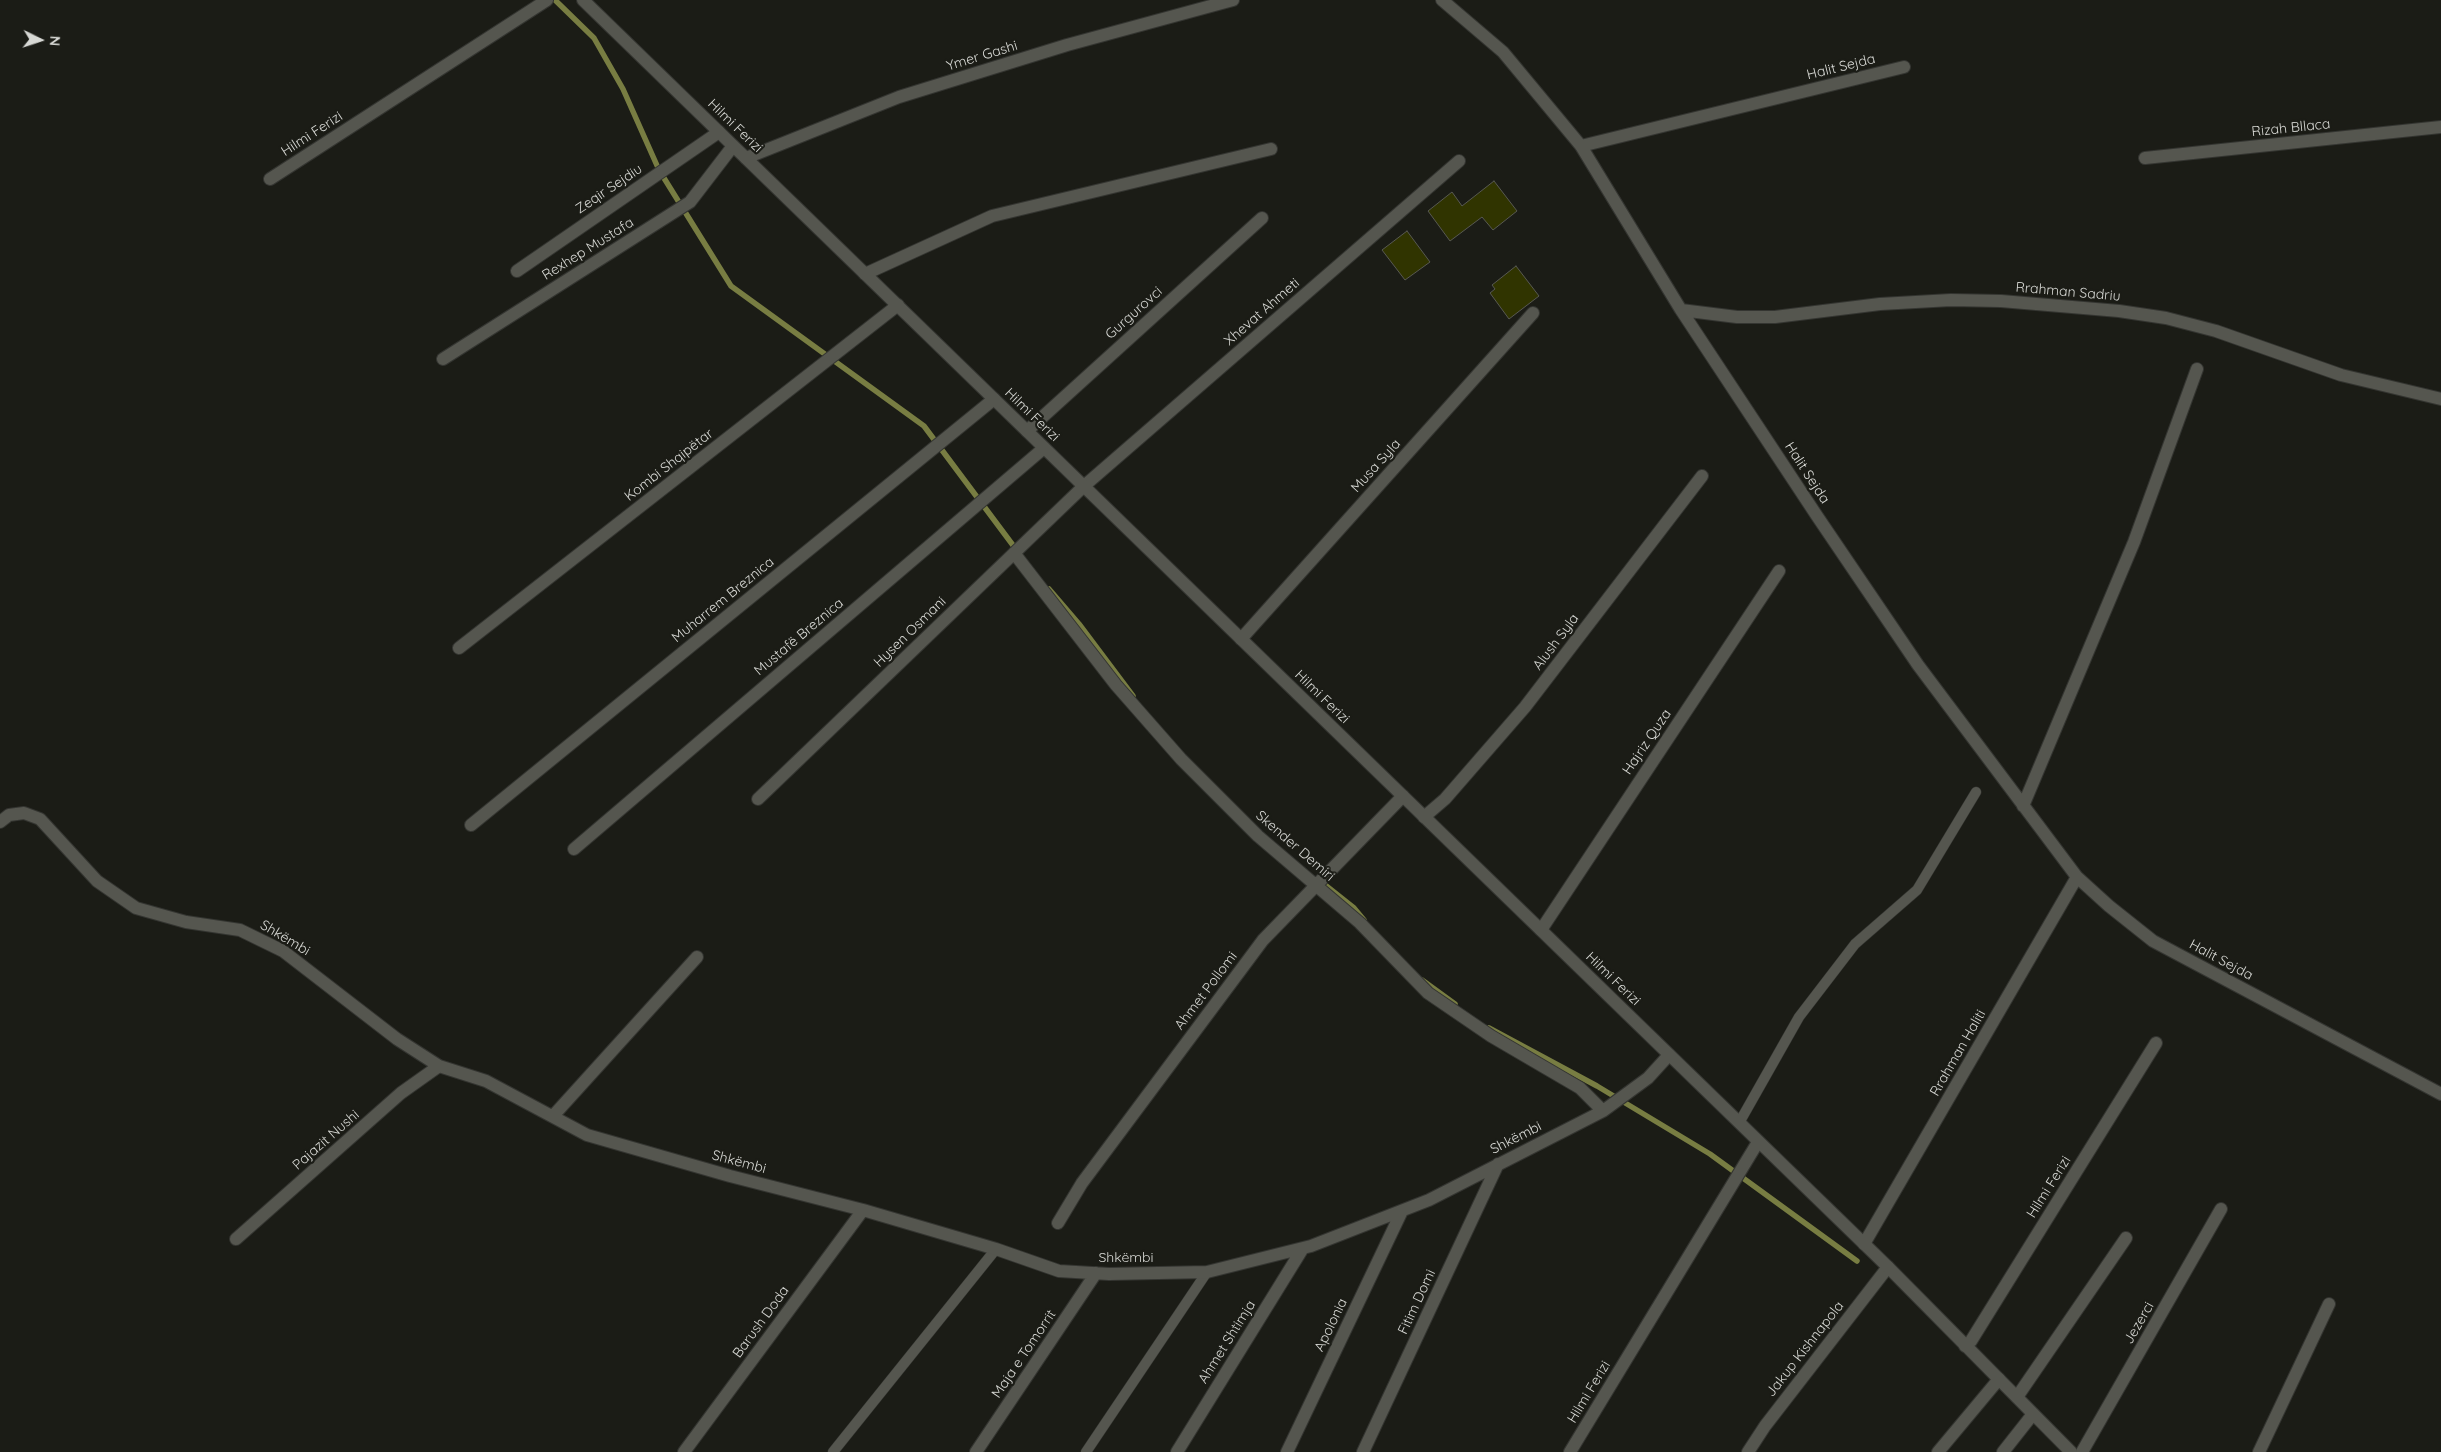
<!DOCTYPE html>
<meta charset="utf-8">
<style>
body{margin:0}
#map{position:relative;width:2441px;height:1452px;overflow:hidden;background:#1b1c16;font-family:Quicksand,sans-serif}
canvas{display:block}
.north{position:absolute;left:15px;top:15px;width:50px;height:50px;-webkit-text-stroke:4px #1b1c16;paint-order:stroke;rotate:94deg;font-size:14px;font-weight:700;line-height:20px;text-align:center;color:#d7d8d4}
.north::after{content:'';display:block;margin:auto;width:18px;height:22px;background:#d7d8d4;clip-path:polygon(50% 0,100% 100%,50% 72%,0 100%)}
</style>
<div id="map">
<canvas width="2441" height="1452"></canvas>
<div class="north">N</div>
</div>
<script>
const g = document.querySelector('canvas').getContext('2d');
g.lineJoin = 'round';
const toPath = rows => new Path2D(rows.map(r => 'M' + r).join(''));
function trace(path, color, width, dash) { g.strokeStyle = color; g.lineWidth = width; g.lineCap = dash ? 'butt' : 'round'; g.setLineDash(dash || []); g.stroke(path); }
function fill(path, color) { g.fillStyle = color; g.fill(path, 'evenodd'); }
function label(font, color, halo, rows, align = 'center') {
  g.font = font + ' Quicksand,sans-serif'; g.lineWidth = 4.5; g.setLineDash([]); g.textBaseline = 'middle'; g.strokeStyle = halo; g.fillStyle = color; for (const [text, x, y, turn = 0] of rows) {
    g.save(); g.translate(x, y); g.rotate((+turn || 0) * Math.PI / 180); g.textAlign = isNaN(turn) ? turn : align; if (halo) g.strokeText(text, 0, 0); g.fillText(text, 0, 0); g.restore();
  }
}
trace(toPath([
 [555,0,594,38,623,89,659,170,731,286,924,426,1018,552],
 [1049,589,1079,624,1133,696],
 [1320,881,1354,908,1364,920],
 [1422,980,1455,1004],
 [1489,1028,1597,1086,1710,1154,1857,1261]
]), '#787d42', 5.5);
const building = toPath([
 [1494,181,1517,211,1493,230,1482,217,1450,241,1428,211,1452,192,1462,206,1494,181],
 [1407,231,1430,262,1405,280,1382,250,1407,231],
 [1516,266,1539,296,1509,319,1490,293,1495,289,1492,285,1516,266]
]);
fill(building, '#303400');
trace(building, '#585952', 1);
const service = toPath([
 [1739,1123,1799,1017,1855,944,1917,890,1976,792],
 [833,1452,996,1249],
 [1086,1452,1207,1272]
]);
const minor = toPath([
 [1442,0,1503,52,1581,146,1681,310,1817,516,1918,665,2077,877,2109,906,2153,941,2441,1094],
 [1581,146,1904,67],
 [746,158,899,97,1067,45,1233,0],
 [2145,158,2441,127],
 [270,179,547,0],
 [517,271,719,132],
 [865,274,992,216,1271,149],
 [1681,310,1737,317,1775,317,1880,304,1951,300,2001,301,2119,311,2166,318,2216,331,2341,375,2441,399],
 [443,359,690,202,733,146],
 [1027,431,1262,218],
 [1014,553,1116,685,1181,759,1258,836,1360,923,1428,993,1491,1036,1580,1088,1603,1111],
 [1241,639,1533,313],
 [459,648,898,305],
 [758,799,1084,486,1459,161],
 [2023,806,2134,542,2197,369],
 [1424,817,1445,799,1525,707,1702,476],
 [0,822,9,815,24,813,40,819,97,881,136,908,186,922,240,930,283,951,397,1039,439,1066,486,1081,587,1135,730,1176,863,1210,996,1249,1059,1271,1109,1274,1207,1272,1311,1246,1429,1200,1603,1111,1648,1078,1669,1055],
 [471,825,994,399],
 [574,849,1044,448],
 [1541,930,1779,571],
 [553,1116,697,957],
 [1058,1223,1082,1183,1263,940,1403,796],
 [236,1239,401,1093,439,1066],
 [1864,1244,2077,877],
 [1965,1346,1971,1341,2156,1043],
 [2017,1397,2126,1238],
 [684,1452,863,1210],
 [976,1452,1096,1273],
 [1177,1452,1303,1248],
 [1287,1452,1402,1211],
 [1363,1452,1498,1164],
 [1570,1452,1758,1142],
 [1748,1452,1765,1426,1888,1267],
 [1938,1452,1999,1379],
 [2003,1452,2033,1414],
 [2082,1452,2221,1209],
 [2259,1452,2329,1304]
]);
const tertiary = toPath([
 [583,0,1888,1267,2071,1452]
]);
trace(service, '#343531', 11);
trace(minor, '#343531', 14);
trace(tertiary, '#343531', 14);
trace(service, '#55564f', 10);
trace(minor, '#55564f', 12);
trace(tertiary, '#55564f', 12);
label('14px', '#d7d8d4', '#1b1c16', [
 ["Ymer Gashi",982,56,-17],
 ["Halit Sejda",1841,67,-14],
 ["Hilmi Ferizi",735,126,44],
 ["Rizah Bllaca",2291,128,-6],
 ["Hilmi Ferizi",312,134,-33],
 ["Zeqir Sejdiu",609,189,-34],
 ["Rexhep Mustafa",588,249,-32],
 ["Rrahman Sadriu",2068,292,5],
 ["Xhevat Ahmeti",1262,312,-41],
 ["Gurgurovci",1134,313,-42],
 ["Hilmi Ferizi",1032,415,44],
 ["Kombi Shqipëtar",669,465,-38],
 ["Musa Syla",1376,466,-48],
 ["Halit Sejda",1807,473,57],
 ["Muharrem Breznica",723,600,-39],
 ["Hysen Osmani",910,632,-44],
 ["Mustafë Breznica",799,637,-40],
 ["Alush Syla",1556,642,-53],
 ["Hilmi Ferizi",1322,697,44],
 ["Hajriz Quza",1647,742,-56],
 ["Skender Demiri",1295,846,41],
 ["Shkëmbi",285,938,31],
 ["Halit Sejda",2221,960,28],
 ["Hilmi Ferizi",1613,979,44],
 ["Ahmet Pollomi",1206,991,-53],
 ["Rrahman Haliti",1958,1053,-60],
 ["Shkëmbi",1516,1138,-27],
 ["Pajazit Nushi",326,1140,-41],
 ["Shkëmbi",739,1162,15],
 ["Hilmi Ferizi",2049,1187,-58],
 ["Shkëmbi",1126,1258],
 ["Fitim Domi",1417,1302,-65],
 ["Barush Doda",761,1322,-54],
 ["Jezerci",2139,1323,-60],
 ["Apolonia",1331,1325,-64],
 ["Ahmet Shtimja",1227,1342,-58],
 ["Jakup Kishnapola",1805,1349,-52],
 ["Maja e Tomorrit",1024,1354,-56],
 ["Hilmi Ferizi",1589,1392,-59]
]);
</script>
